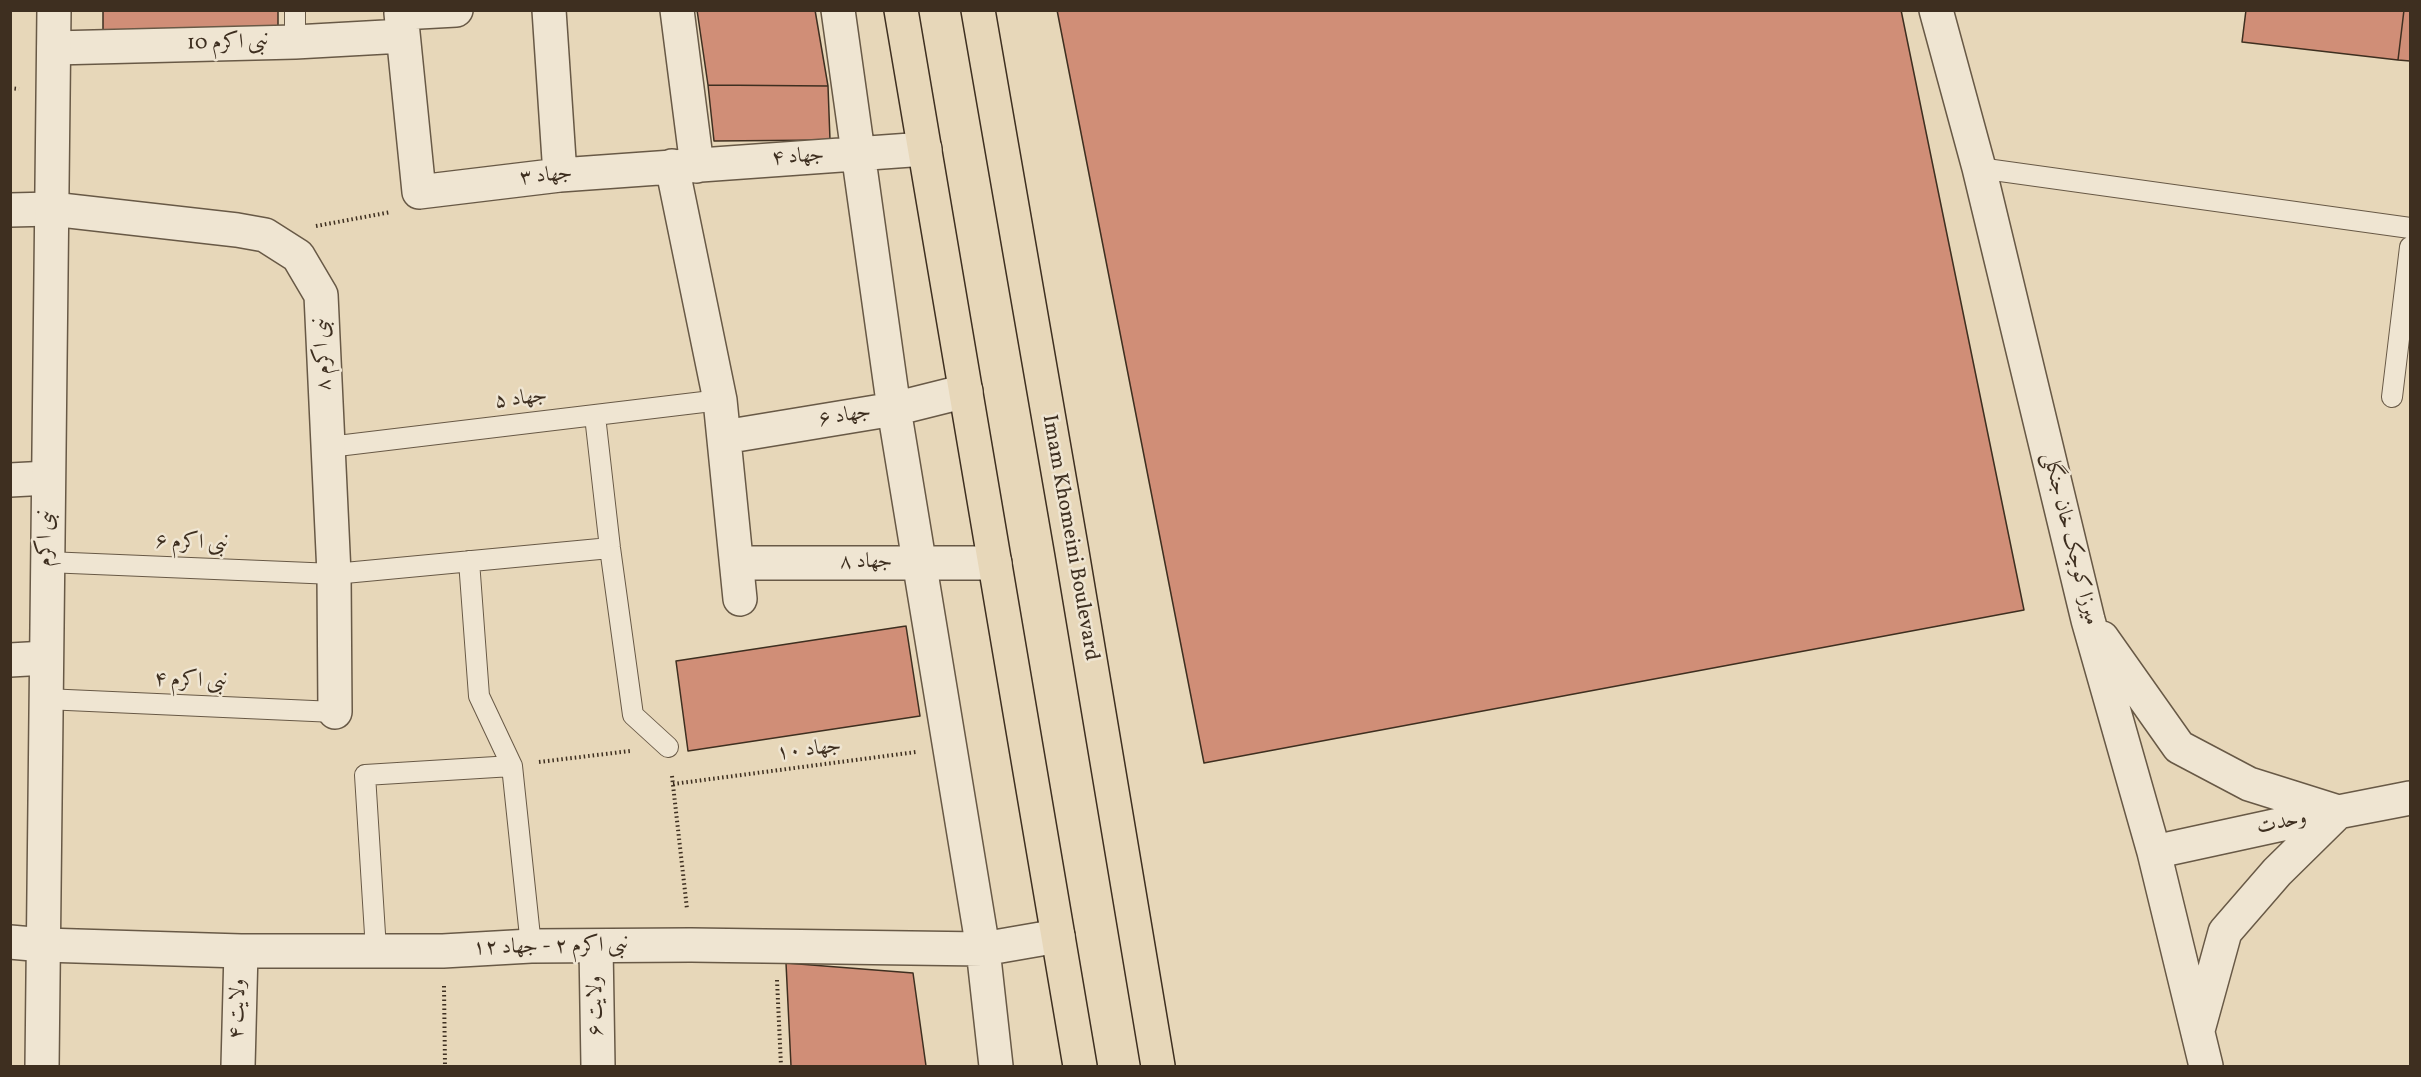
<!DOCTYPE html>
<meta charset="utf-8">
<style>
body{margin:0}
#map{position:relative;width:2421px;height:1077px;overflow:hidden;background:#e7d7b9;font-family:Vollkorn,serif}
canvas{display:block}
.frame{position:absolute;inset:0;border:12px solid #3e2f20;pointer-events:none}
</style>
<div id="map">
<canvas width="2421" height="1077"></canvas>
<div class="frame"></div>
</div>
<script>
const g = document.querySelector('canvas').getContext('2d');
g.lineJoin = 'round';
function fill(path, color) { g.fillStyle = color; g.fill(path, 'evenodd'); }
const toPath = rows => new Path2D(rows.map(r => 'M' + r).join(''));
function trace(path, color, width, dash) { g.strokeStyle = color; g.lineWidth = width; g.lineCap = dash ? 'butt' : 'round'; g.setLineDash(dash || []); g.stroke(path); }
function label(font, color, halo, rows, align = 'center') {
  g.font = font + ' Vollkorn,Amiri,serif'; g.lineWidth = 5; g.setLineDash([]); g.textBaseline = 'middle'; g.strokeStyle = halo; g.fillStyle = color; for (const [text, x, y, turn = 0] of rows) {
    g.save(); g.translate(x, y); g.rotate((+turn || 0) * Math.PI / 180); g.textAlign = isNaN(turn) ? turn : align; if (halo) g.strokeText(text, 0, 0); g.fillText(text, 0, 0); g.restore();
  }
}
const building = toPath([
 [103,10,278,10,278,33,103,32,103,10],
 [697,10,815,10,828,86,708,85,697,10],
 [1057,10,1901,10,2024,610,1204,763,1057,10],
 [2246,10,2404,10,2398,60,2242,42,2246,10],
 [2404,10,2410,10,2410,61,2398,60,2404,10],
 [708,85,828,86,830,140,714,141,708,85],
 [906,626,920,716,688,751,676,661,906,626],
 [786,963,913,973,926,1066,791,1066,786,963]
]);
fill(building, '#d08e77');
trace(building, '#3e2f20', 1.5);
const service = toPath([
 [295,10,295,42],
 [1979,168,2410,228],
 [2392,397,2410,247],
 [595,416,610,548,633,715,668,747],
 [329,447,720,400],
 [469,561,479,696,512,766,531,946],
 [47,562,334,574,610,548],
 [45,699,335,712],
 [376,950,365,775,512,766]
]);
const minor = toPath([
 [456,10,401,13,419,192,560,175,925,149],
 [549,10,560,175],
 [677,10,697,166],
 [838,10,894,409,983,949,996,1066],
 [54,48,295,42,403,36],
 [672,166,720,400,740,599],
 [10,210,52,209,237,230,265,235,298,256,321,295,334,574,335,712],
 [724,437,894,409,966,391],
 [10,480,48,478],
 [737,563,995,563],
 [10,660,46,658],
 [10,942,44,945,241,951,443,951,531,946,691,945,983,949,1058,936],
 [596,946,598,1066],
 [238,1066,241,951]
]);
const tertiary = toPath([
 [1936,10,1979,168,2088,620,2154,852,2206,1066],
 [2102,638,2179,747,2249,784,2338,812,2277,872,2225,932,2198,1030],
 [2154,852,2338,812,2410,798],
 [42,1066,54,10]
]);
const primary = toPath([
 [901,10,1080,1066],
 [978,10,1072,552,1158,1066]
]);
trace(service, '#685946', 22);
trace(minor, '#685946', 36);
trace(tertiary, '#685946', 36);
trace(primary, '#3e2f20', 36);
trace(toPath([
 [10,88,19,89],
 [316,226,391,212],
 [539,762,630,751],
 [672,776,687,909],
 [673,784,916,752],
 [777,980,781,1066],
 [444,986,445,1066]
]), '#3e2f20', 4, [1.5, 3]);
trace(service, '#efe5d2', 20);
trace(minor, '#efe5d2', 33);
trace(tertiary, '#efe5d2', 33);
trace(primary, '#e7d7b9', 33);
label('21px', '#3e2f20', '#efe5d2', [
 ["نبی اکرم 10",228,44,-1],
 ["جهاد ۴",798,158,-4],
 ["جهاد ۳",546,177,-6],
 ["نبی اکرم ۸",324,354,-93],
 ["جهاد ۵",521,400,-7],
 ["جهاد ۶",845,417,-9],
 ["نبی اکرم",47,538,-89],
 ["Imam Khomeini Boulevard",1069,538,80],
 ["میرزا کوچک خان جنگلی",2069,539,76],
 ["نبی اکرم ۶",192,544,2],
 ["جهاد ۸",866,563],
 ["نبی اکرم ۴",191,682,2],
 ["جهاد ۱۰",809,751,-7],
 ["وحدت",2282,824,-12],
 ["نبی اکرم ۲ - جهاد ۱۲",551,948,-1],
 ["ولایت ۶",597,1006,-91],
 ["ولایت ۴",239,1009,-88]
]);
</script>
